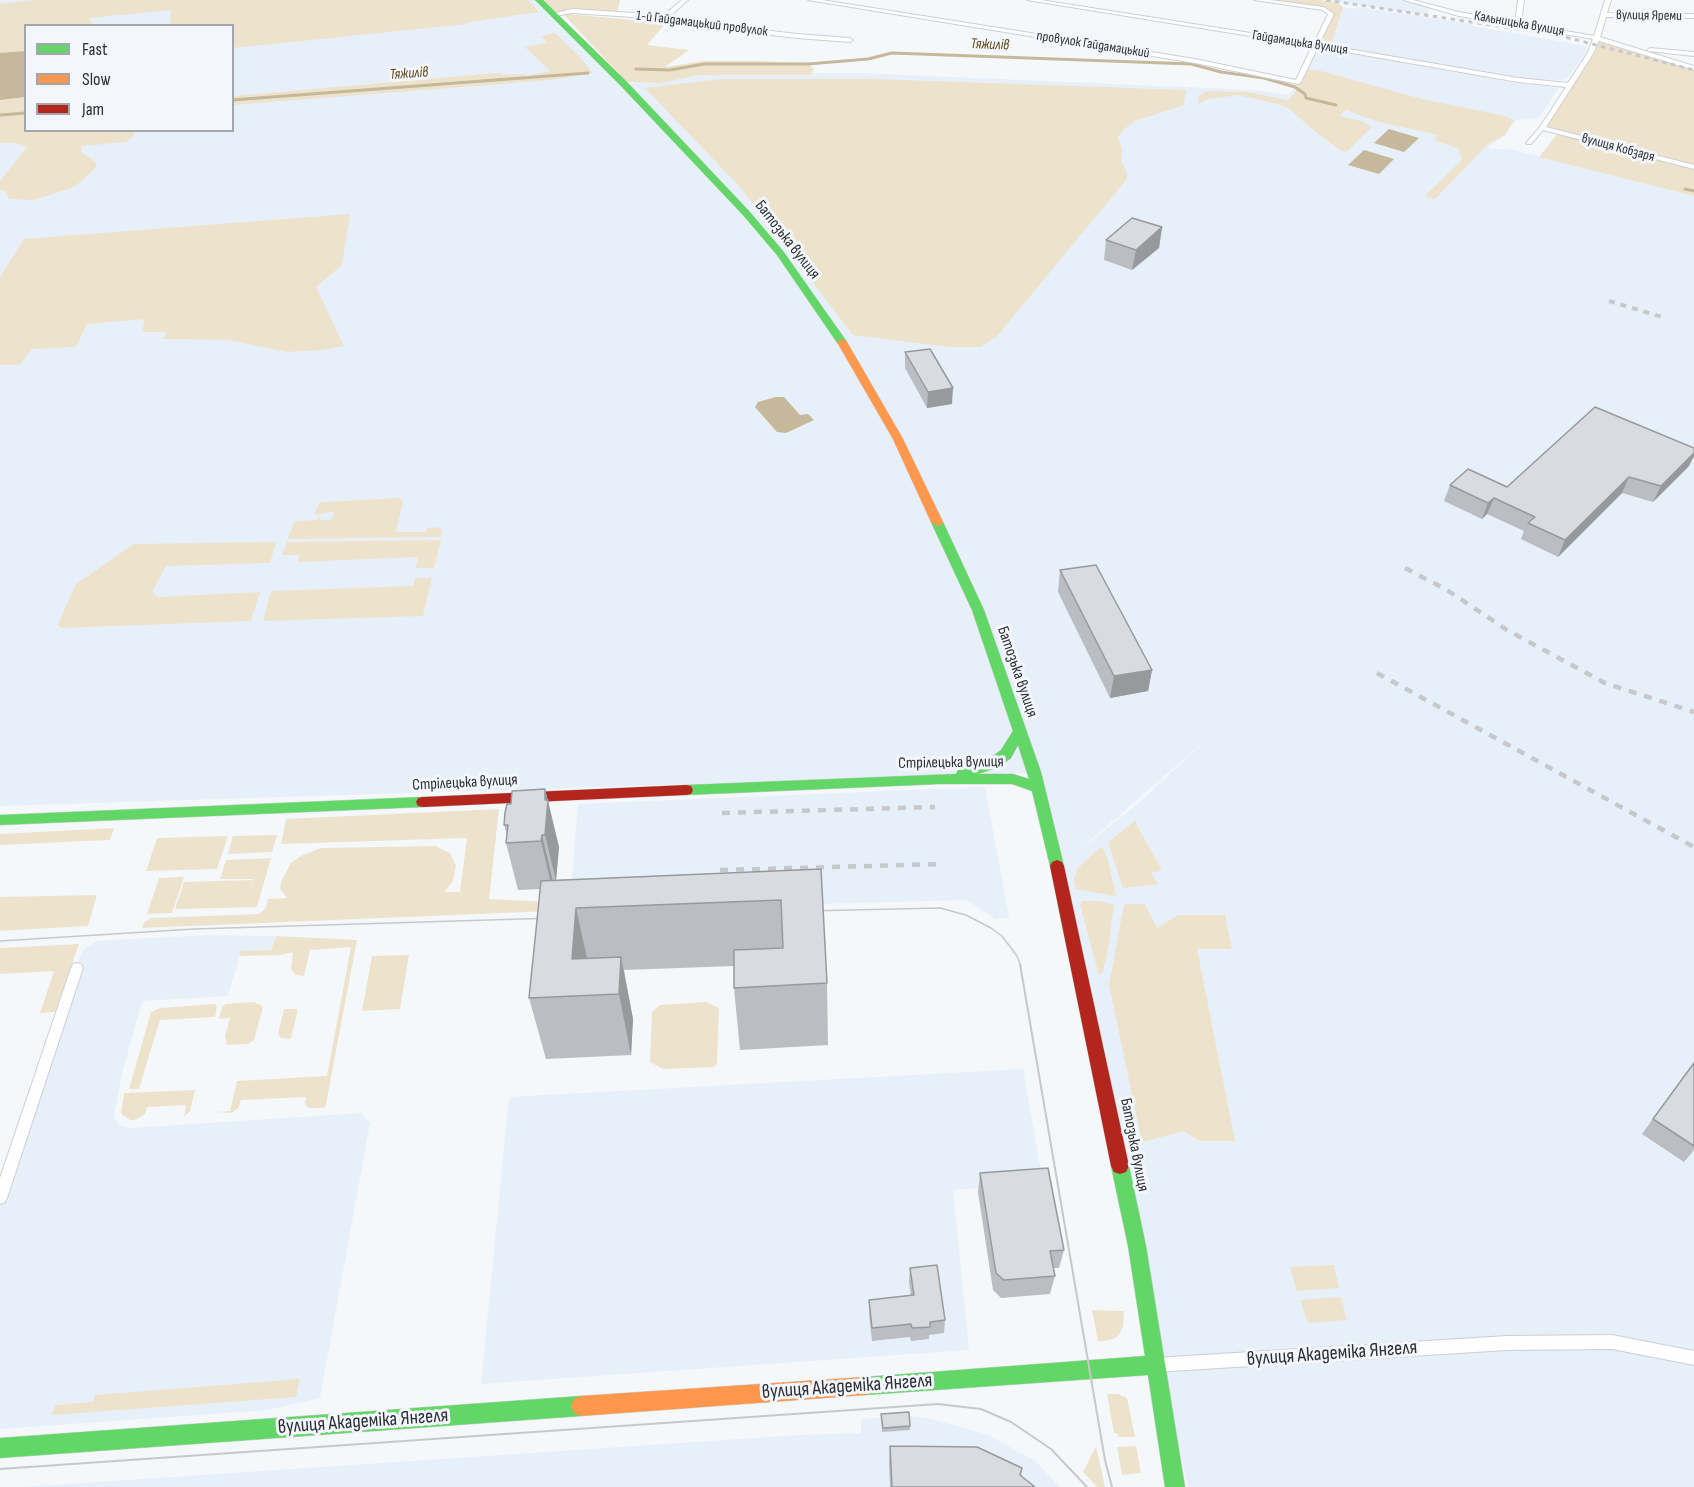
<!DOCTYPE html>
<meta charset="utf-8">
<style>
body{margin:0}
#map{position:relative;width:1694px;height:1487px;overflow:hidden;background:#f5f8fb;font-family:"Sofia Sans Condensed",sans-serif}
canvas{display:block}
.legend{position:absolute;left:24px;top:24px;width:210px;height:108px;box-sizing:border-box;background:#f3f7fd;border:2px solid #a3a7ad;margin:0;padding:8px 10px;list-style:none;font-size:18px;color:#2c3035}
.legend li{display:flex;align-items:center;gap:12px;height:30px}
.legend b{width:30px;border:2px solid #a3a7ad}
</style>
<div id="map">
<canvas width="1694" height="1487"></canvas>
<ul class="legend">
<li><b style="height:8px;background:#63d668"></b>Fast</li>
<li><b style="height:8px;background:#ff974d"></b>Slow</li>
<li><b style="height:8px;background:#b3261e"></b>Jam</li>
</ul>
</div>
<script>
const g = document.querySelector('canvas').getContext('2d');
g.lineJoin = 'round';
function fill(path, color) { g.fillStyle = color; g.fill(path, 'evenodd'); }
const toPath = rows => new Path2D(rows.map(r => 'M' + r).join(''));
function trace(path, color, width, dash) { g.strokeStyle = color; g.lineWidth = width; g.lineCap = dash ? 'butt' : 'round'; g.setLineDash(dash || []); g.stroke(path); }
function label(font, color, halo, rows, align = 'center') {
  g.font = font + ' "Sofia Sans Condensed",sans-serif'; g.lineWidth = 6; g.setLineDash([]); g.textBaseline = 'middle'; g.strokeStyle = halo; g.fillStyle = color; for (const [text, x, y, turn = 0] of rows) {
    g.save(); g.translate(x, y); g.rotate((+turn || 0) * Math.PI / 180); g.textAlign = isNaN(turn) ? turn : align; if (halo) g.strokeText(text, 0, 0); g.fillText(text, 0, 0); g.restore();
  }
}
fill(toPath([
 [0,0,539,0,625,84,702,74,859,73,1254,90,1289,95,1320,47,1516,83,1559,88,1539,118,1516,120,1505,135,1487,148,1514,150,1694,196,1694,1487,1188,1487,1033,773,0,806],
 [26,26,232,26,232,130,26,130],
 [1201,745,1135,806,1076,853,1200,745],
 [1325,0,1407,0,1429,7,1428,15],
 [1343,7,1355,9,1356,7,1472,24,1472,26,1587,46,1584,55,1568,78,1563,80,1526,79,1331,46],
 [985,787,1009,918,995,919,967,900,591,910,570,903,578,804],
 [207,935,276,936,271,950,241,951,228,996,142,1001,122,1074,114,1117,120,1126,131,1128,361,1113,370,1123,320,1398,268,1410,0,1429,0,1197,82,951,96,941],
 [1023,1069,1043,1183,953,1190,969,1350,481,1384,509,1097],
 [909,1416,927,1418,986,1434,1035,1461,1060,1487,22,1487,800,1435,861,1433,861,1419]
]), '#e7eff9');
fill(toPath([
 [33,0,528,0,539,12,470,22,467,24,233,48,232,26,170,25,171,10,89,18,94,25,26,26,25,51,0,53,0,4],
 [539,0,620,0,617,14,572,11,554,14],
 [1263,0,1319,0,1335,2,1343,7,1331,46,1322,42,1332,14,1325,9],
 [568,14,666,23,647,45,689,50,665,67,703,61,759,61,807,63,814,69,811,75,698,75,661,83,627,82,564,15],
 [555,33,581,58,592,73,551,80,233,105,233,96,474,75,502,73,502,75,525,74,527,76,550,71,525,47,547,43,541,36],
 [1596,38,1694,68,1694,196,1539,157,1559,132,1544,124,1582,67],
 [1308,70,1317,70,1422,99,1505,116,1514,120,1505,135,1488,144,1435,199,1425,196,1462,160,1459,149,1434,140,1438,135,1375,121,1346,110,1339,116,1361,121,1372,127,1346,152,1340,150,1317,133,1288,108,1278,104,1238,95,1208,99,1198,104,1199,96,1206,91,1247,92,1288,100,1293,95],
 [721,79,874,79,1186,90,1184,105,1135,121,1124,129,1118,137,1122,149,1121,162,1127,172,1127,179,997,336,981,347,949,347,853,335,740,187,645,88],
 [25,97,26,130,135,131,133,136,126,142,82,146,81,152,96,162,96,167,82,181,71,188,34,200,9,199,5,191,0,190,0,181,27,147,16,143,0,143,0,100],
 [350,214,342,265,316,287,344,346,322,350,287,352,229,340,163,339,167,332,142,332,145,319,87,324,76,347,32,349,20,365,0,365,0,277,24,239],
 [399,498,403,501,396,532,425,532,428,528,437,527,442,530,441,537,288,539,293,523,296,521,315,520,320,517,320,520,332,520,334,511,317,515,315,513,319,503,323,502],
 [441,540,434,568,416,568,418,557,298,562,300,555,282,555,287,542],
 [276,542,270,563,166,566,152,592,158,597,260,592,251,621,61,628,58,624,76,584,134,544],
 [415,578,432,578,423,616,263,621,271,591,413,586],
 [499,809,489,899,549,902,551,911,142,928,144,922,151,918,259,914,266,908,268,899,287,898,280,889,281,882,291,863,301,856,321,848,435,846,450,853,456,866,453,881,444,892,460,892,467,838,281,844,286,819],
 [1136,820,1137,826,1162,870,1151,873,1158,884,1123,888,1108,842],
 [114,828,110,840,0,845,0,834],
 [277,835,272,852,228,854,233,836],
 [228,836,217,869,146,871,157,838],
 [1099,848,1103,848,1108,860,1116,896,1076,889,1074,879,1077,869],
 [271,858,257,907,175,909,184,882,252,880,249,895,253,879,220,879,226,860],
 [184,877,172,913,147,914,159,878],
 [97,895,88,926,0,931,0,897],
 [1082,901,1099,901,1114,905,1108,949,1103,972,1099,975,1080,905],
 [1124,904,1145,904,1157,928,1178,915,1225,915,1232,949,1197,949,1235,1141,1199,1141,1184,1131,1142,1142,1109,985],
 [276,936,357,940,326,1104,324,1108,309,1108,305,1104,306,1097,241,1100,239,1107,232,1113,215,1112,230,1111,237,1081,327,1076,351,947,310,950,304,976,296,975,291,970,293,952,280,955,239,956,241,951,271,950],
 [79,944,55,1012,40,1013,54,971,0,974,0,948],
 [409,955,400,1009,362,1011,372,956],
 [254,1002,262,1006,262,1011,254,1040,248,1044,227,1045,225,1036,230,1018,219,1019,222,1007,226,1004],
 [706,1002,719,1008,717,1064,714,1067,663,1069,650,1062,652,1012,660,1005],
 [215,1004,217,1006,215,1017,160,1020,139,1089,129,1089,151,1012,160,1008],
 [284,1009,298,1009,291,1039,281,1038,278,1034],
 [195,1090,190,1111,184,1117,186,1105,147,1107,145,1114,135,1120,130,1120,121,1114,124,1093],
 [1334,1265,1339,1288,1297,1291,1290,1267],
 [1341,1297,1347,1320,1308,1323,1300,1300],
 [1092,1310,1124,1311,1123,1326,1119,1335,1114,1339,1098,1342],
 [300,1379,296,1397,52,1415,55,1405,93,1402,95,1395],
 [1107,1394,1118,1394,1127,1398,1135,1437,1118,1437,1117,1433,1114,1433],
 [1096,1446,1105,1487,1097,1487,1083,1472],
 [1136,1446,1141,1473,1122,1475,1117,1447]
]), '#ede3cd');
fill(toPath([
 [25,51,25,97,0,100,0,53],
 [1389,129,1419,138,1404,152,1374,143],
 [1364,150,1394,159,1379,174,1348,165],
 [776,397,784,397,800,415,808,414,814,420,786,433,777,432,755,407,758,402]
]), '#c6b89a');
trace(toPath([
 [636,69,670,70,704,64,808,64,868,59,892,53,1191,64,1221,72,1264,78,1295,87,1305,94,1306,98,1336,105],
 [232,100,588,73],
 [0,115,26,113],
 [1685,189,1694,191]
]), '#c6b89a', 3);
const street = toPath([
 [682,0,688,0,669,17,678,20,797,34,850,38,853,40,850,42,797,38,677,24,664,19,572,13,554,16,551,14,572,9,664,15,682,0],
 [808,0,822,0,1195,59,1296,80,1312,46,1027,0,1041,0,1314,43,1328,14,1322,10,1254,0,1270,0,1324,7,1334,14,1319,44,1518,78,1568,83,1587,54,1593,39,1459,16,1404,0,1413,0,1459,12,1515,22,1518,0,1524,0,1521,23,1594,36,1605,0,1611,0,1607,13,1694,14,1694,18,1606,17,1600,37,1694,66,1694,70,1599,41,1593,54,1546,127,1694,165,1694,169,1543,130,1531,144,1527,144,1526,143,1540,127,1566,87,1518,82,1318,47,1301,82,1298,84,1195,63,808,0],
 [1650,48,1694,52,1694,56,1648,51,1647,50,1650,48],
 [77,963,81,964,83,968,7,1198,5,1202,0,1204,0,1178,71,968,73,964,77,963],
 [1612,1335,1694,1351,1694,1365,1612,1349,1507,1350,1155,1372,1150,1370,1148,1365,1150,1360,1155,1358,1507,1336,1612,1335]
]);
const fast = toPath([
 [535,0,543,0,627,82,749,211,783,251,847,342,846,344,838,344,777,255,743,215,621,86,535,0],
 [937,518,943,522,984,610,1041,772,1064,866,1062,870,1057,872,1052,870,1050,866,1032,791,1012,784,939,784,686,795,681,794,679,790,681,786,686,785,956,774,958,770,989,759,1001,750,1013,731,972,610,931,522,937,518],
 [1018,745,1029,779,1013,774,978,774,999,767,1011,758,1018,745],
 [423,797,428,798,430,802,428,806,423,807,0,825,0,815,423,797],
 [1120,1158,1126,1160,1129,1166,1146,1246,1185,1487,1165,1487,1148,1375,865,1395,858,1393,856,1386,858,1379,865,1377,1145,1356,1128,1246,1111,1166,1114,1160,1120,1158],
 [581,1396,588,1399,591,1406,588,1413,581,1416,0,1458,0,1438,581,1396]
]);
const slow = toPath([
 [842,339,847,342,903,439,943,522,941,525,937,526,931,522,893,439,837,342,842,339],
 [865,1377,872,1379,874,1386,872,1393,865,1395,581,1416,574,1413,571,1406,574,1399,581,1396,865,1377]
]);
const jam = toPath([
 [686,785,691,786,693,790,691,794,686,795,423,807,418,806,416,802,418,798,423,797,686,785],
 [1057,860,1062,862,1064,866,1129,1166,1126,1172,1120,1174,1114,1172,1111,1166,1050,866,1052,862,1057,860]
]);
trace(street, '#cccfd3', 2);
trace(fast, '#cccfd3', 1);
trace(slow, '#cccfd3', 1);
trace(jam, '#cccfd3', 1);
fill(street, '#fefefe');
fill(fast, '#63d668');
fill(slow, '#ff974d');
fill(jam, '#b3261e');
trace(toPath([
 [806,911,940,908,966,915,991,928,1002,936,1017,956,1021,966],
 [0,941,194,929,554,918]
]), '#c7c8ca', 1.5);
trace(toPath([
 [1020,964,1105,1460,1112,1487],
 [0,1469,938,1404,981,1409,1011,1422,1051,1449,1087,1487]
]), '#c7c8ca', 2);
trace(toPath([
 [1326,0,1557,35,1694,70]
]), '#c7c8ca', 3, [4.5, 4.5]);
trace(toPath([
 [1609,301,1662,317]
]), '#c7c8ca', 4, [6, 6]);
trace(toPath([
 [1405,568,1447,590,1507,630,1605,683,1694,712],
 [1377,673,1694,847],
 [722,813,935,807],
 [720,870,943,864]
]), '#c7c8ca', 4.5, [8, 8]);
fill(toPath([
 [1162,227,1159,248,1132,270,1104,260,1106,240],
 [905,352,952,404,927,408,905,368],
 [1689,466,1653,502,1622,493,1558,557,1521,539,1524,531,1487,514,1482,519,1444,501,1450,485,1507,487],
 [1060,570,1152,670,1148,691,1110,698,1058,592],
 [545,789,559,847,556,880,821,869,827,983,828,1045,740,1050,734,988,734,966,624,970,633,1019,631,1055,546,1059,529,998,540,889,518,890,506,843,507,835,504,825,511,804],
 [1694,1062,1694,1150,1684,1162,1642,1134],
 [980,1173,1064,1250,1059,1268,1053,1268,1055,1276,1050,1294,1001,1298,993,1290,978,1192],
 [910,1268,945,1320,944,1333,929,1335,929,1339,911,1341,910,1337,872,1341,869,1313,869,1300,911,1296,909,1282],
 [881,1414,910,1426,910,1430,882,1432],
 [890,1446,1020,1476,1035,1487,890,1487,889,1461]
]), '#babdc1');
fill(toPath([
 [1162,227,1159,248,1132,270,1136,250],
 [953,388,952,404,927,408,928,392],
 [1694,453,1694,456,1689,466,1653,502,1661,486],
 [1629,477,1622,493,1558,557,1565,540],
 [1494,498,1487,514,1482,519,1488,503],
 [1152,670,1148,691,1110,698,1114,676],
 [545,789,559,847,556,881,545,835],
 [542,835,553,882,552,888,541,841],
 [576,908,590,972,572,959],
 [621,957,633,1019,631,1055,619,994]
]), '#979a9d');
const building = toPath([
 [1132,218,1162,227,1136,250,1106,240,1132,218],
 [930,349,953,388,928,392,905,352,930,349],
 [1595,407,1694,448,1694,453,1661,486,1629,477,1565,540,1528,523,1535,517,1494,498,1488,503,1450,485,1468,469,1507,487,1595,407],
 [1096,565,1152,670,1114,676,1060,570,1096,565],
 [545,789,545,800,548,800,545,835,542,835,541,841,506,843,508,825,504,825,505,813,507,804,511,804,512,791,545,789],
 [821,869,827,983,734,988,734,950,783,948,781,900,576,908,572,959,621,957,619,994,529,998,541,881,821,869],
 [1694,1063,1694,1146,1653,1119,1694,1063],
 [1048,1168,1064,1250,1050,1251,1055,1276,1004,1280,996,1273,980,1173,1048,1168],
 [937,1265,945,1320,930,1322,930,1327,912,1328,911,1324,872,1328,869,1300,914,1295,910,1268,937,1265],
 [909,1412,910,1426,883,1428,881,1414,909,1412],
 [890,1446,977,1447,1022,1468,1020,1475,1035,1487,892,1487,890,1446]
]);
fill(building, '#d8dce0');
trace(building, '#979a9d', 1.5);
label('14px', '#2c3035', '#f3f7fd', [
 ["вулиця Яреми",1649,16,1],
 ["1-й Гайдамацький провулок",702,24,7],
 ["Кальницька вулиця",1519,24,10],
 ["Гайдамацька вулиця",1300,43,9],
 ["провулок Гайдамацький",1093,45,9],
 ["вулиця Кобзаря",1618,148,15]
]);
label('italic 15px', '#614a13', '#f3f7fd', [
 ["Тяжилів",990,45,2],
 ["Тяжилів",409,74,-4]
]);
label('16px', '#2c3035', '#f3f7fd', [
 ["Батозька вулиця",787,240,52],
 ["Батозька вулиця",1017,672,71],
 ["Стрілецька вулиця",951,763,-1],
 ["Стрілецька вулиця",465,783,-3],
 ["Батозька вулиця",1134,1145,79]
]);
label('20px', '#2c3035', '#f3f7fd', [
 ["вулиця Академіка Янгеля",1332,1354,-4],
 ["вулиця Академіка Янгеля",847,1387,-4],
 ["вулиця Академіка Янгеля",363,1422,-4]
]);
</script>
